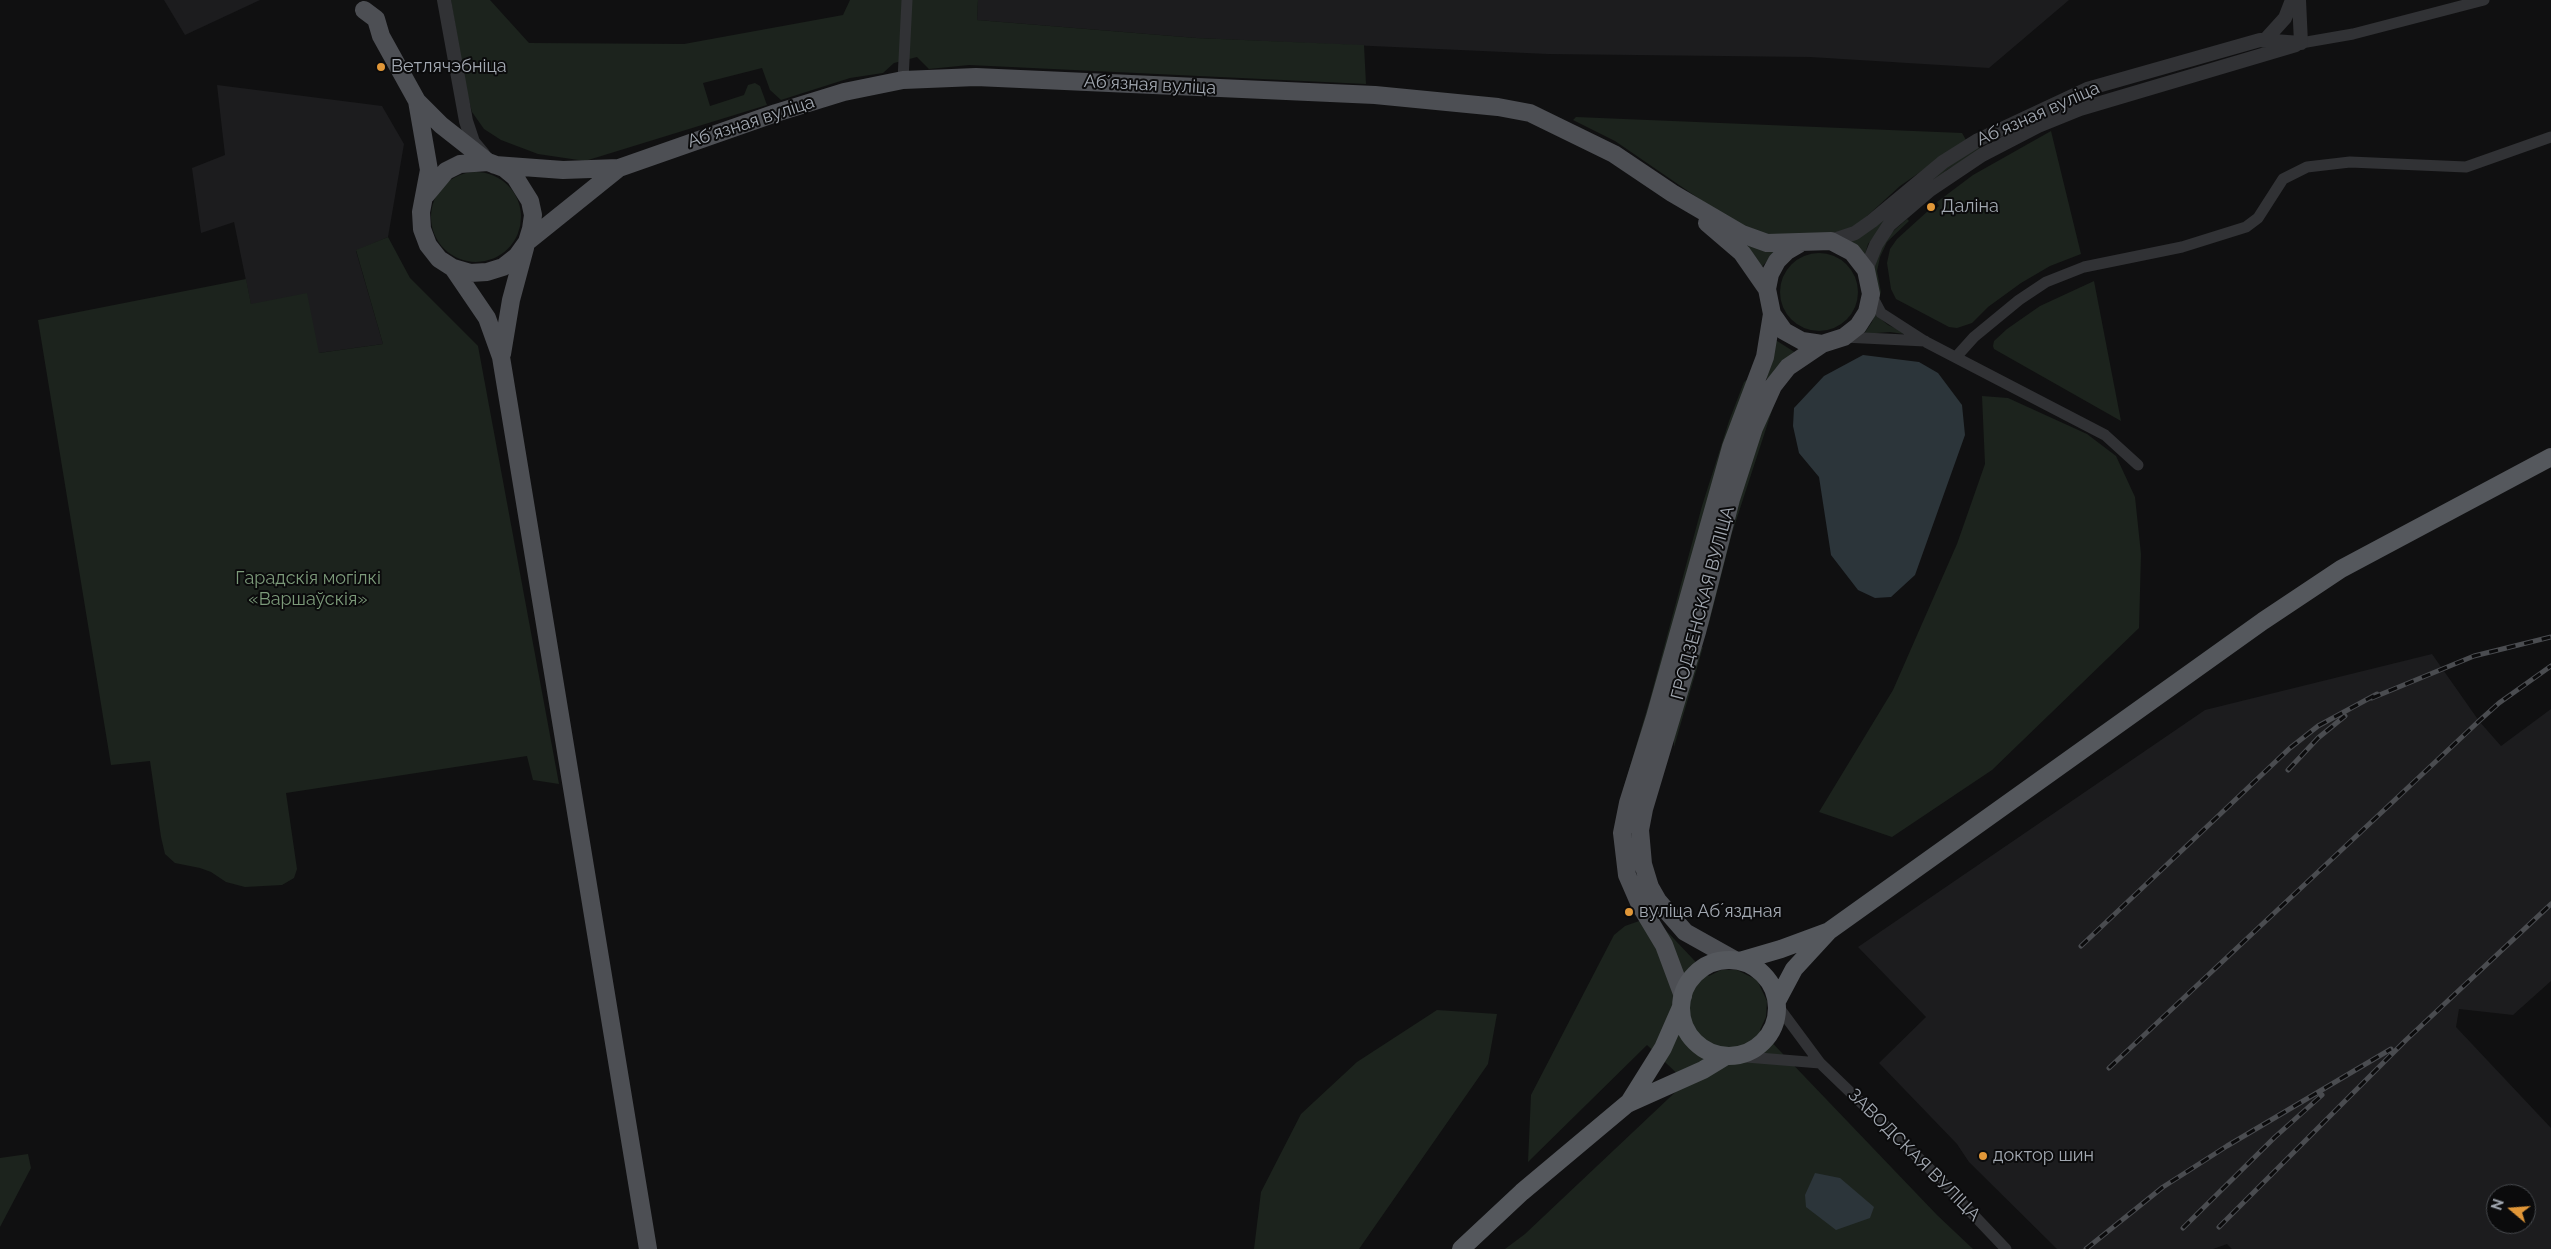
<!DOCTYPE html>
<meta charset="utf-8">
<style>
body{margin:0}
#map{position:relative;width:2551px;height:1249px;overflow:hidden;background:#101011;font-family:Raleway,sans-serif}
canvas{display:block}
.north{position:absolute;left:2486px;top:1184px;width:50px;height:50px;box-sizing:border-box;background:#0b0b0c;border:1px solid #474a4e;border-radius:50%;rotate:288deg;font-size:14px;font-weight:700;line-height:20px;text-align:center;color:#a2a8b1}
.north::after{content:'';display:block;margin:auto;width:18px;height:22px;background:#e19738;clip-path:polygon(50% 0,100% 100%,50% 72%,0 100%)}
</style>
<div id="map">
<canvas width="2551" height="1249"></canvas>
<div class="north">N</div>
</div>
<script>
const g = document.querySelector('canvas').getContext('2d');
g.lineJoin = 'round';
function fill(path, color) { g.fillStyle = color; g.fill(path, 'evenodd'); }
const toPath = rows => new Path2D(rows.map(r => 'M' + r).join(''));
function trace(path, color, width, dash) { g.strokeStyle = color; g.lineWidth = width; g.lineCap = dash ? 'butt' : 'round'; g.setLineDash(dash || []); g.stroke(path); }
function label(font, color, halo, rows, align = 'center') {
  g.font = font + ' Raleway,sans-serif'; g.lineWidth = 4; g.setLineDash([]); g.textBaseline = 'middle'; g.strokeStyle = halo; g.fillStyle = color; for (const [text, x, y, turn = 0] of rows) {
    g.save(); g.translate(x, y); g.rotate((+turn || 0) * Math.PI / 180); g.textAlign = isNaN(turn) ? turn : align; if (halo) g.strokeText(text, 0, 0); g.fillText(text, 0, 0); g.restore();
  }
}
fill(toPath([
 [164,0,260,0,185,35],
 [978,0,2069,0,1989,68,1810,57,1548,54,1196,38,977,20],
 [217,85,382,106,404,144,388,237,356,251,383,344,319,353,251,305,234,222,201,233,192,168,225,155],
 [2432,654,2479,721,2501,746,2551,709,2551,981,2513,1015,2459,1009,2456,1027,2551,1128,2551,1249,2232,1249,2227,1244,2213,1249,2057,1249,1969,1162,1957,1144,1879,1063,1926,1017,1858,947,2205,710],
 [2496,1194,2526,1194,2526,1224,2496,1224]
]), '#1c1c1e');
fill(toPath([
 [451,0,490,0,529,43,684,44,843,15,850,0,978,0,977,20,1196,38,1364,45,1366,84,969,65,929,69,917,57,894,63,883,73,850,78,781,100,770,90,762,68,703,83,710,106,744,95,748,85,755,83,760,86,767,105,585,161,538,154,501,140,484,129,472,112,465,86],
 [1576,117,1962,133,1966,140,1900,186,1855,227,1842,232,1767,238,1733,222,1615,141,1573,120],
 [2051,131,2081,254,2050,266,2021,283,1988,307,1972,323,1957,328,1949,327,1896,299,1891,289,1887,263,1890,249,1897,239,1929,210,1932,212,1939,206,1937,202,1973,175],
 [1981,145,1984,149,1947,170,1892,215,1868,244,1864,258,1846,243,1879,224,1947,166],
 '431 217a45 45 0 1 1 90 0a45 45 0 1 1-90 0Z',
 [1907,219,1909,221,1887,242,1880,257,1877,271,1881,292,1879,298,1873,271,1874,261,1890,234],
 [1731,235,1775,252,1760,269],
 [388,237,410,278,478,346,559,784,533,780,527,756,286,793,297,869,294,878,282,885,245,887,226,882,211,872,200,868,175,863,165,854,161,837,150,761,111,765,38,320,246,279,251,304,307,293,319,353,383,344,356,250],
 '1780 292a39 39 0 1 1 78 0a39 39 0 1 1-78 0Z',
 [2094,281,2121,421,1994,349,1993,346,1994,341,2007,329,2040,306],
 [1875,314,1888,325,1911,335,1890,332,1864,334,1872,322],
 [1774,339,1796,353,1776,368,1768,379,1765,378],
 [1749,378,1663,669,1621,797,1650,699,1702,506,1729,421,1744,382],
 [1777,395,1732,533,1708,627,1705,622,1756,437],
 [1982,396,2008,398,2087,434,2116,456,2135,497,2141,554,2139,628,1992,770,1892,837,1819,812,1893,690,1957,544,1985,464],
 [1703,647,1674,747,1674,727,1699,649],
 [1642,920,1659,923,1709,976,1721,970,1737,970,1757,980,1767,1001,1766,1017,1760,1030,1937,1215,1973,1249,1505,1249,1525,1234,1686,1082,1647,1045,1528,1162,1531,1095,1614,935,1625,926],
 [1437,1010,1497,1014,1488,1064,1359,1249,1254,1249,1261,1192,1301,1114,1357,1062],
 [28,1154,31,1168,0,1227,0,1158]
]), '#1c231d');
fill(toPath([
 [1863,355,1919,362,1938,373,1962,405,1965,435,1915,575,1891,597,1875,598,1858,590,1831,555,1819,477,1799,453,1793,426,1794,408,1824,376],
 [1815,1173,1840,1178,1874,1207,1870,1218,1836,1230,1806,1207,1805,1195]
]), '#2c353a');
trace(toPath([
 [2301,43,2353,34,2484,0],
 [903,80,907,0],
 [1871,294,1881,313,1926,342,2105,435,2138,465],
 [1844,337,1925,341],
 [1956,357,1974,337,2019,300,2046,282,2084,267,2182,247,2246,227,2258,218,2283,179,2307,167,2350,162,2466,167,2551,137],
 [1777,1005,1820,1063,1927,1166,2006,1249],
 [1734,1056,1820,1063]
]), '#313235', 11);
trace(toPath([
 [444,0,466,121,473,142,483,154],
 [2299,0,2301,43],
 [2266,39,2285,18,2292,0],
 [1831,241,1855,233,1872,221,1943,162,1978,140,2087,89,2260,40,2301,43],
 [1866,270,1876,245,1889,225,1930,190,1982,155,2038,126,2080,109,2296,45]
]), '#313235', 14);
trace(toPath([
 [364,10,376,19,381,36,417,101,441,125,488,162],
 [417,101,429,170,421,212,422,229,428,245,439,259,453,268,470,273,487,272,503,267,517,256,527,242,531,229,533,215,530,201,515,177,504,168,488,162,460,164,446,171,426,195],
 [495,165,563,170,619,168,776,113,844,92,903,80,976,77,1375,95,1498,107,1530,113,1614,154,1672,193,1742,234,1767,243,1831,241,1852,252,1866,270,1871,294,1867,312,1858,326,1844,337,1822,344,1802,341,1784,331,1772,314,1767,289,1770,274,1777,261,1787,251,1799,244],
 [1707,223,1742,253,1767,289],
 [527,242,619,168],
 [453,268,487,318,501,357,648,1249],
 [502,354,511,300,525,248],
 [1735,960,1685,932,1658,901,1650,887,1643,864,1640,830,1644,809,1697,632,1731,499,1754,428,1773,386,1788,367,1822,344],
 [1683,996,1664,945,1640,905,1627,875,1622,833,1628,803,1655,717,1731,447,1765,357,1772,314]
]), '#4d4f54', 18);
trace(toPath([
 '1681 1008a48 48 0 1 1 96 0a48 48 0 1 1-96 0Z',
 [1740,961,1781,949,1827,932],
 [1777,1001,1794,969,1829,931,2263,621,2341,569,2551,457],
 [1628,1104,1663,1048,1681,1007],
 [1461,1249,1522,1192,1627,1104,1703,1070,1726,1056]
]), '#55585d', 18);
const rail = toPath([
 [2372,698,2474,656,2551,637],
 [2288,770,2318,738,2345,716],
 [2081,946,2290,748,2318,726,2377,694],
 [2109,1068,2479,721,2499,703,2551,666],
 [2219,1227,2406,1040,2551,904],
 [2183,1228,2275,1137,2322,1095],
 [2086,1249,2163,1187,2227,1146,2391,1049]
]);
trace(rail, '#4a4c50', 5);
trace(rail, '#0b0b0c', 3, [9]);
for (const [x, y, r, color] of [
 [381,67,5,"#e19738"],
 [1931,207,5,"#e19738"],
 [1629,912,5,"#e19738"],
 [1983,1156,5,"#e19738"]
]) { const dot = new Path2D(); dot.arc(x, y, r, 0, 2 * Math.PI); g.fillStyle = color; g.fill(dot); trace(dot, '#0b0b0c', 2); }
label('18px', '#a2a8b1', '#0b0b0c', [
 ["Ветлячэбніца",391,67],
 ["Даліна",1941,207],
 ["вуліца Абʼяздная",1639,912],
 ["доктор шин",1993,1156]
], 'left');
label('18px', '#a2a8b1', '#0b0b0c', [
 ["Абʼязная вуліца",1150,85,3],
 ["Абʼязная вуліца",2038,114,-24],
 ["Абʼязная вуліца",751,122,-18],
 ["ГРОДЗЕНСКАЯ ВУЛІЦА",1703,603,-75],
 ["ЗАВОДСКАЯ ВУЛІЦА",1914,1155,45]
]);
label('18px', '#7c9a7a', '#0b0b0c', [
 ["Гарадскія могілкі",308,579],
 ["«Варшаўскія»",308,600]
]);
</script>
